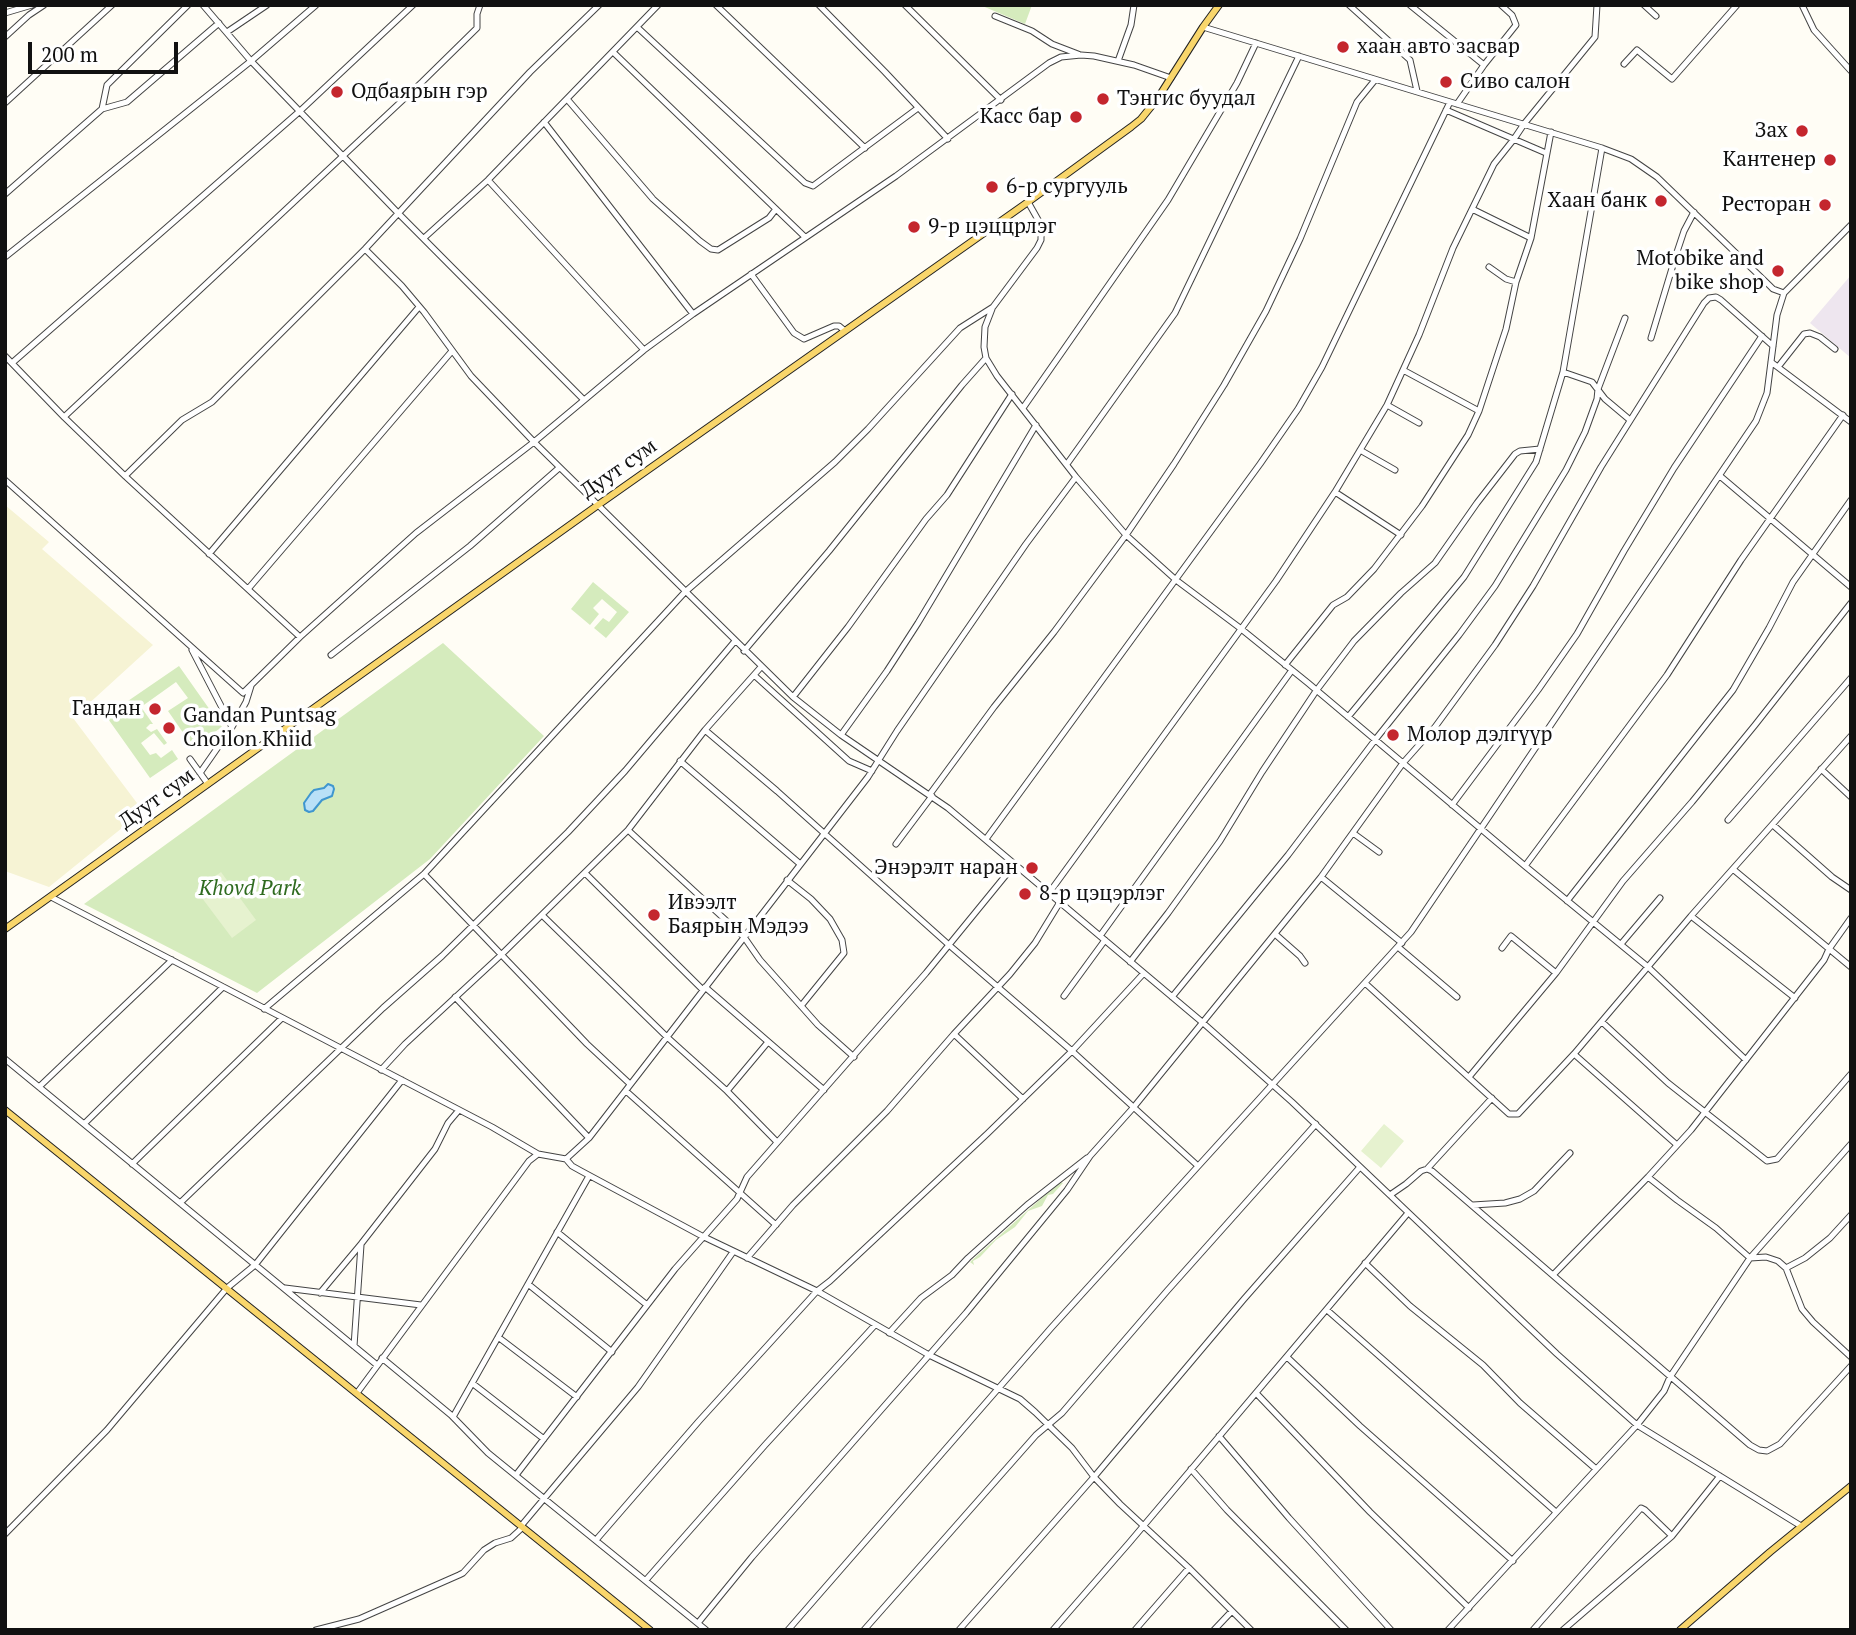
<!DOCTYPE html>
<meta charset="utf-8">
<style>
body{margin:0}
#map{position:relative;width:1856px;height:1635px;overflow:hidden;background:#fffdf5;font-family:"PT Serif",serif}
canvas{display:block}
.frame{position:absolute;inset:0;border:7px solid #111;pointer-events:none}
.scale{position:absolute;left:28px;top:42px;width:150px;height:32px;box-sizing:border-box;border:4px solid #111;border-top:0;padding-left:9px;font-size:21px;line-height:24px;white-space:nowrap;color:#111;-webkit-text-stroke:5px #fff;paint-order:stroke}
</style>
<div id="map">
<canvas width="1856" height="1635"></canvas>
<div class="frame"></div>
<div class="scale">200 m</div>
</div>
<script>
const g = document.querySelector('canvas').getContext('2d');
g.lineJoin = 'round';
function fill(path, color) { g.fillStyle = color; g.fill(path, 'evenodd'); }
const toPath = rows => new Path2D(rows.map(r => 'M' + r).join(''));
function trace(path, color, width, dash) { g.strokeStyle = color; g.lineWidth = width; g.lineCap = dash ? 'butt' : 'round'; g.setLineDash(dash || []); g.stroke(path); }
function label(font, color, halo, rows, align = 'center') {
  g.font = font + ' "PT Serif",serif'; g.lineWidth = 7; g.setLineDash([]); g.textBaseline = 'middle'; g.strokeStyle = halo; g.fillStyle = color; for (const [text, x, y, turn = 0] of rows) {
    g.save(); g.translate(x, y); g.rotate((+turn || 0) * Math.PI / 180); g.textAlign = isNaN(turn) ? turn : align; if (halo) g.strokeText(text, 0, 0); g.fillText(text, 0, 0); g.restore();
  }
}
fill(toPath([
 [1851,275,1851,358,1810,323]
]), '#eee6ef');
fill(toPath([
 [5,505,49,542,42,549,153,645,73,718,143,811,49,887,5,871]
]), '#f6f3d4');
fill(toPath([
 [980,5,1032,5,1025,24],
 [593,582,629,612,606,638,594,628,603,618,609,622,617,612,602,599,593,608,599,614,590,625,571,609],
 [443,643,544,736,430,859,257,993,84,904],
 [179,666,222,727,193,747,168,711,188,698,176,682,141,707,153,724,150,724,146,728,151,732,157,729,167,743,164,745,154,733,141,743,150,755,156,753,161,758,172,750,178,759,150,778,106,716],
 [1060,1182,1063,1183,1053,1194,1048,1195,1042,1206,1028,1211,1015,1227,996,1240,980,1257,973,1261,974,1265,970,1262,1054,1187]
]), '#d5ebbd');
fill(toPath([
 [221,872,256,920,232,938,196,890],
 [1384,1124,1404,1141,1381,1168,1361,1151]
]), '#e6f2cf');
const water = toPath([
 [328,784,333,786,334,789,332,796,322,800,313,811,309,812,305,810,304,803,311,793,314,790,324,788,328,784]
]);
fill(water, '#b9e0f7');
trace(water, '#3f96cf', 2);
const minor = toPath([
 [203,5,251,61,398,213,584,400],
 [716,5,865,148],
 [819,5,885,72,948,139],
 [905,5,1001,100],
 [1349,5,1410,60,1417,91],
 [1410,5,1484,65],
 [1644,5,1656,16],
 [1802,5,1814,30,1851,71],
 [5,13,32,5],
 [995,16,1032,31,1052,44,1078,54],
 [637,27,805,183,813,186,918,108],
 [1203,27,1602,148,1631,159,1657,177,1769,285,1773,289,1784,293],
 [227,32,267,5],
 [5,37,29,15,44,5],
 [613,52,805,237],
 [1118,61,1131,25,1134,5],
 [1624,64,1637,50,1672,79,1737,5],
 [1171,78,1134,65,1094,56,1081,55,1061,57,1049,63,896,176,693,314,644,350,534,442,793,697,841,735,948,808,1202,1022,1292,1102,1557,1354,1637,1425,1801,1526],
 [567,99,653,199,700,241,711,249,718,250,769,218,776,209],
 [5,103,112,5],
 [1457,104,1484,65,1516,25,1512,15,1501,5],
 [102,109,127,102,219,23],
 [1446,110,1546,153],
 [544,122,693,314],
 [488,180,644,350],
 [5,194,102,109,107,85,188,5],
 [1472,209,1531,238],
 [424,238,488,180,658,5],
 [5,257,251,61,316,5],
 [1489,267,1506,279,1516,282],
 [751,274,794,333,804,339,834,326,839,326,845,331],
 [992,309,985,327,984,347,986,358,997,376,1076,477,1126,535,1176,580,1240,628,1308,683,1525,866,1648,967,1746,1060],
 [1651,338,1676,255,1684,231,1694,212],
 [5,356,64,417,125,476,300,637],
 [1771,362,1851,422],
 [12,363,300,111,413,5],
 [1778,367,1804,334,1810,333,1820,337,1835,349],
 [1403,370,1479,411],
 [1563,372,1592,382,1605,399,1630,420],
 [1387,405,1419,423],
 [1023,408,1168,200,1237,83,1256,43],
 [64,417,422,82,477,28,477,14,480,5],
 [1360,450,1395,470],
 [1067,464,1175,313,1299,56],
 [125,476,182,420,212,402,365,249,530,72,599,5],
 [1720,476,1851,587],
 [5,480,243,693,300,637,416,533,534,442,471,376,424,312,402,286,365,249],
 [1335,492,1401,535],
 [209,554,419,307],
 [248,589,452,351],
 [192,650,232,727,200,773],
 [744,651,829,551,962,385,986,358],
 [331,655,470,546,559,468],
 [1285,665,1333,605,1347,597,1374,569,1422,506,1468,435,1479,411,1506,329,1516,282,1531,238,1551,132],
 [754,675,849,761,872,771],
 [793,697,848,627,926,519,947,495,1012,394],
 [1348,717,1464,577,1536,462,1563,372,1602,148],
 [232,727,246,702,251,686],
 [705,730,777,791,949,945,1072,1051,1198,1166],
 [841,735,887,671,918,623,1036,425],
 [190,759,208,784],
 [680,761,799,863],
 [1821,769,1851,797],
 [930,794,994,707,1054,632,1126,535,1174,464,1224,385,1266,311,1300,239,1357,102,1375,80],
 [1452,805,1538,690,1577,634,1624,551,1674,468,1762,336],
 [1728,820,1851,678],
 [1773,825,1832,877,1851,890],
 [628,830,744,937,760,960,818,1025,854,1057],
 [1353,833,1379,852],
 [986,839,1260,464,1298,409,1322,367,1450,102],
 [896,844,932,796],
 [1525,866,1667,675,1741,560,1843,415],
 [1734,870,1851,967],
 [585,873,703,990],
 [424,874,587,1044,630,1084],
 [1321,877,1402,943],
 [787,880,811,899,830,919,842,940,844,953,801,1006],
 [1049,893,1276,581,1335,492,1387,405,1419,335,1453,248,1494,164,1514,139,1524,124,1595,37,1597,5],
 [51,897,492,1127,538,1154,566,1159,572,1166,581,1171,702,1236,817,1291,929,1355,1020,1399,1035,1412,1072,1448,1094,1477,1120,1504,1189,1568,1251,1630],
 [1567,901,1733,690,1769,628,1793,582,1851,500],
 [542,915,667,1037,727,1091,777,1142],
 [1691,916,1795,998],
 [1275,934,1300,956,1305,963],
 [1100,936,1292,670],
 [1621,944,1660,898],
 [1398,947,1457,997],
 [1502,948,1511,936,1556,973],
 [1130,962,1168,913,1220,841,1262,772,1316,691,1354,641,1401,593,1435,563,1477,503,1515,454,1520,451,1540,449],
 [1365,983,1509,1114,1518,1114,1574,1054,1691,916,1851,736],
 [705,987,824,1090],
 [1064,996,1105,940],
 [455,997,589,1138],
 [1172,997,1288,855,1375,740,1459,635,1495,586,1566,470,1585,432,1597,399,1598,389,1625,318],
 [264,1009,424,874,685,592,835,462,868,429,960,328,993,307,1037,248,1041,240,1041,225,1028,202],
 [1602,1022,1668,1083,1767,1161,1777,1159,1851,1074],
 [954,1034,1023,1099],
 [1574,1054,1677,1145],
 [5,1059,377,1365],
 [381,1070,405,1044,501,955,628,830,705,730,761,667],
 [1469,1077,1556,973,1623,881,1692,802,1755,725,1851,603],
 [39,1087,172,960],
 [626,1091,776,1225],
 [727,1091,768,1042],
 [84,1124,223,987],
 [566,1159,589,1138,868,777,897,731,1026,544,1076,477],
 [132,1164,282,1018],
 [1427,1169,1492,1098],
 [1648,1177,1677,1200,1716,1228,1750,1258,1766,1257,1778,1261,1786,1268,1802,1309,1813,1322,1851,1357],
 [1390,1195,1406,1184,1421,1171,1427,1169,1432,1171,1750,1445,1759,1450,1767,1451,1780,1444,1851,1366],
 [180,1203,383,1008,442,956,568,832,625,771,735,641],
 [1473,1205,1505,1203,1520,1199,1534,1191,1570,1153],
 [557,1232,647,1305],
 [747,1258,793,1205,887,1111,954,1034,1010,974,1035,943,1060,902],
 [1365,1263,1410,1306,1483,1365,1520,1403,1596,1469],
 [1786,1268,1805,1258,1830,1238,1851,1215],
 [1553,1275,1648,1177,1691,1130,1824,960,1829,949,1851,918],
 [528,1284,612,1352],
 [285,1288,421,1305],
 [320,1293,361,1244,435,1149,448,1123,459,1110],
 [1327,1310,1556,1512],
 [889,1333,921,1298,952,1275,968,1258,1027,1205,1087,1158],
 [498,1337,577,1397],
 [354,1346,361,1245],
 [1287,1357,1360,1426,1513,1561],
 [382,1358,451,1415,488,1453,706,1630],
 [472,1383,544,1439],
 [357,1393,529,1161,538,1154],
 [1256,1393,1370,1512,1469,1608],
 [453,1417,589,1176],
 [1219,1436,1289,1518,1391,1630],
 [1191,1469,1227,1510,1346,1630],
 [516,1475,675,1269,737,1199,747,1177,926,973,1015,864],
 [521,1526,638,1387,733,1252],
 [5,1534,107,1430,227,1288,255,1265,402,1080],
 [596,1540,699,1421,817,1291,830,1281,988,1133,1072,1051,1144,973],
 [646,1580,765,1445,875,1325],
 [698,1623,752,1557,966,1313,1067,1190,1090,1156,1133,1108,1321,877,1403,763,1435,727,1495,645,1533,586,1601,467,1704,303,1709,298,1716,297,1721,300,1773,346],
 [316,1630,359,1619,459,1575,463,1573,484,1550,495,1543,511,1538,523,1527],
 [788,1630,1051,1328,1411,932,1756,421,1767,393,1777,315,1784,293,1851,225],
 [864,1630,1036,1435,1062,1413,1167,1291,1316,1124],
 [959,1630,1094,1477,1244,1299,1360,1167],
 [1053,1630,1129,1543,1408,1213],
 [1135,1630,1189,1568],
 [1214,1630,1232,1611],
 [1448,1630,1637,1425,1664,1391,1670,1377,1750,1258,1851,1144],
 [1533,1630,1641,1508,1645,1510,1672,1536],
 [1563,1630,1672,1536,1720,1476]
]);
const major = toPath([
 [5,929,598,505,1028,202,1131,127,1141,119,1158,98,1203,27,1219,5],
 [5,1110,650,1630],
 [1680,1630,1770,1552,1851,1486]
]);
trace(minor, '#444', 7);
trace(major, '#222', 8);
trace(minor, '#fff', 5);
trace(major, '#f9d66b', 6);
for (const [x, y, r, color] of [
 [1343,47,7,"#c4262e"],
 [1446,82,7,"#c4262e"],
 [337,92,7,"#c4262e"],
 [1103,99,7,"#c4262e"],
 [1076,117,7,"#c4262e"],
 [1802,131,7,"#c4262e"],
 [1830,160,7,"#c4262e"],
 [992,187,7,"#c4262e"],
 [1661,201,7,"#c4262e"],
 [1825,205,7,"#c4262e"],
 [914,227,7,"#c4262e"],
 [1778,271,7,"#c4262e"],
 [155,709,7,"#c4262e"],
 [169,728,7,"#c4262e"],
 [1393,735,7,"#c4262e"],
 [1032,868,7,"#c4262e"],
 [1025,894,7,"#c4262e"],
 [654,915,7,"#c4262e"]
]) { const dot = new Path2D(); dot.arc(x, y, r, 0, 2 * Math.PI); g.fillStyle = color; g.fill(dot); trace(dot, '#fff', 2.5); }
label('21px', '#111', '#fff', [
 ["хаан авто засвар",1357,47],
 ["Сиво салон",1460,82],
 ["Одбаярын гэр",351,92],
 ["Тэнгис буудал",1117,99],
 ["Касс бар",1062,117,"right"],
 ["Зах",1788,131,"right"],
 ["Кантенер",1816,160,"right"],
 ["6-р сургууль",1006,187],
 ["Хаан банк",1647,201,"right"],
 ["Ресторан",1811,205,"right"],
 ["9-р цэццрлэг",928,227],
 ["Motobike and",1764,259,"right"],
 ["bike shop",1764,283,"right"],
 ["Гандан",141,709,"right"],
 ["Gandan Puntsag",183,716],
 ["Choilon Khiid",183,740],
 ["Молор дэлгүүр",1407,735],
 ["Энэрэлт наран",1018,868,"right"],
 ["8-р цэцэрлэг",1039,894],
 ["Ивээлт",668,903],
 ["Баярын Мэдээ",668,927]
], 'left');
label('21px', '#111', '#fff', [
 ["Дуут сум",619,469,-35],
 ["Дуут сум",157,799,-36]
]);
label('italic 21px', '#2f6b1f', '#fff', [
 ["Khovd Park",250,889]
]);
</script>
